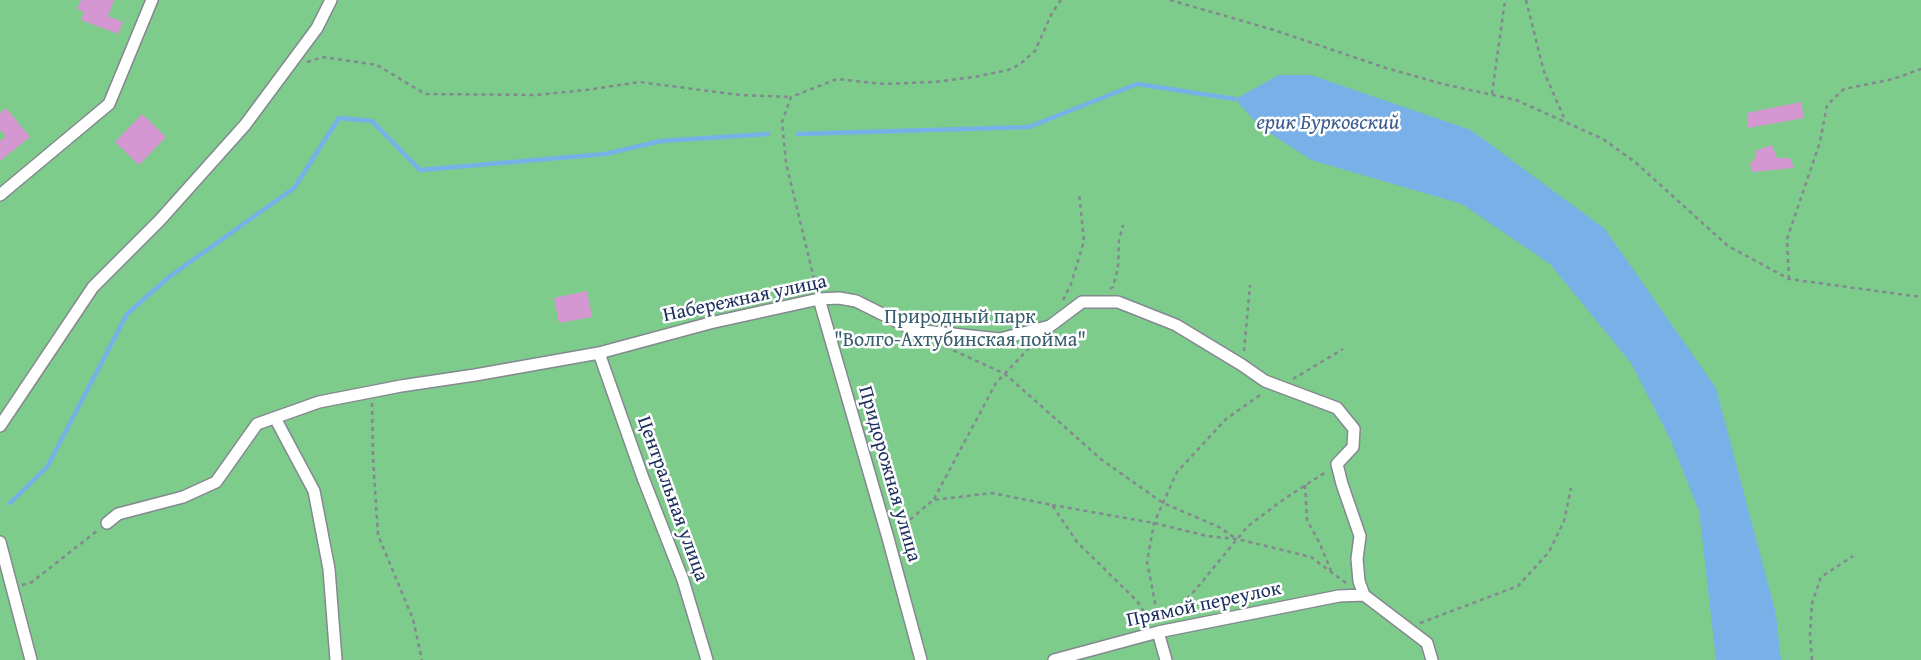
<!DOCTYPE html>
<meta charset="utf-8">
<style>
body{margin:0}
canvas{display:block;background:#ece1c0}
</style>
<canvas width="1921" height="660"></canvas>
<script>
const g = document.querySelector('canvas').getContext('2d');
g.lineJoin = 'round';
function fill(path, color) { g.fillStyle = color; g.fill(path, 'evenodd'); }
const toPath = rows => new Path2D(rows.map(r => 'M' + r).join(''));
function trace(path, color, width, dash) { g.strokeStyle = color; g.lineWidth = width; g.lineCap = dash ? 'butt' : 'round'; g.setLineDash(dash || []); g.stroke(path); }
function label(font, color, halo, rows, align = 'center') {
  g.font = font + ' "Gentium Book Plus",serif'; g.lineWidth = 5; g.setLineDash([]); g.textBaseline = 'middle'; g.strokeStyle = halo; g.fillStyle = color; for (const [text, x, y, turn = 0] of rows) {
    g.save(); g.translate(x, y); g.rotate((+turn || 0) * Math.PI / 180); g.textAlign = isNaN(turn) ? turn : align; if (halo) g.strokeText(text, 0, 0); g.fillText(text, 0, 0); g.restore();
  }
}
fill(toPath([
 [0,0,1921,0,1921,660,0,660]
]), '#7dcc8c');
fill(toPath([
 [1279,75,1311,75,1471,130,1605,229,1716,388,1776,614,1781,660,1716,660,1699,511,1671,441,1631,363,1550,264,1462,204,1311,160,1259,126,1235,99]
]), '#7ab0e8');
trace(toPath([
 [798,134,1029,127,1137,84,1235,99],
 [10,503,47,467,127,314,169,277,294,188,339,118,372,121,420,170,605,154,661,141,768,134]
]), '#7ab0e8', 4.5);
fill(toPath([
 [81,0,114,0,108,16,123,22,118,34,81,20,84,12,77,9],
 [1801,102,1804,118,1748,128,1747,113],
 [6,108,30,137,0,161,0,141,6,136,0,130,0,113],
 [142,114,166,137,139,165,115,142],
 [1772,145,1777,158,1790,158,1794,168,1752,172,1750,164,1755,158,1755,151],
 [587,291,592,317,559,323,554,298]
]), '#d597d1');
const minor = toPath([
 [0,195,109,104,152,0],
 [819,299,888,538,921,660],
 [599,353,643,478,683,580,707,660],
 [275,418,314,491,329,569,336,660],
 [0,426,93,287,160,220,245,125,317,28,331,0],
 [107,523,118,514,183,497,216,482,257,424,319,402,401,386,475,375,599,353,710,323,819,299,839,298,856,301,914,330,1000,339,1050,326,1082,302,1118,302,1176,325,1242,365,1265,381,1337,408,1354,429,1353,447,1337,464,1342,484,1360,536,1357,559,1359,581,1364,595,1427,643,1432,660],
 [0,542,31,660],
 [1158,632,1166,660],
 [1054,660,1158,632,1339,596,1364,595]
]);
trace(minor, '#84888f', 14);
trace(toPath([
 [1170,0,1274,30,1386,68,1443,84,1516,100,1603,139,1635,162,1728,246,1789,279,1921,297],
 [1526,0,1544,72,1565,120],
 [307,62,323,57,377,65,425,94,536,95,586,90,640,82,739,95,791,97],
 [1492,94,1505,0],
 [1789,279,1787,239,1820,142,1827,105,1844,89,1893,79,1921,69],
 [816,287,786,163,782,122,791,97,837,79,884,84,933,82,974,77,1008,70,1019,65,1035,51,1052,13,1061,0],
 [1110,289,1113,287,1118,268,1119,240,1123,225],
 [1063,300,1071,284,1084,241,1079,193],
 [946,347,1005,374,1102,460,1163,503,1219,527,1235,538],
 [1244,351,1250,285],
 [1293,379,1343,349],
 [372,403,373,458,378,535,413,619,422,660],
 [1305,485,1307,520,1320,544,1331,571],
 [934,499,996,383,1034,343],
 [1052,505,1154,523,1207,536,1237,539,1311,557,1346,583],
 [898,530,933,500,992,493,1052,505,1077,542,1137,601,1150,621],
 [22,585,32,582,98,530],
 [1171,617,1196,589,1248,526,1284,499,1326,472],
 [1157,620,1155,602,1147,562,1154,523,1177,472,1226,419,1263,393],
 [1420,623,1518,586,1549,552,1564,521,1571,488],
 [1812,660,1810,635,1812,603,1821,577,1853,556]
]), '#84888f', 2.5, [4, 4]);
trace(minor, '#fff', 11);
label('20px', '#1b2f5e', '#fff', [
 ["Набережная улица",745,299,-12],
 ["Придорожная улица",889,474,74],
 ["Центральная улица",672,499,70],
 ["Прямой переулок",1204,605,-12]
]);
label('20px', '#385e6c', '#fff', [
 ["Природный парк",960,318],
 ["\"Волго-Ахтубинская пойма\"",960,341]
]);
label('italic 21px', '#3c5c8e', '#fff', [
 ["ерик Бурковский",1328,124]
]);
</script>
